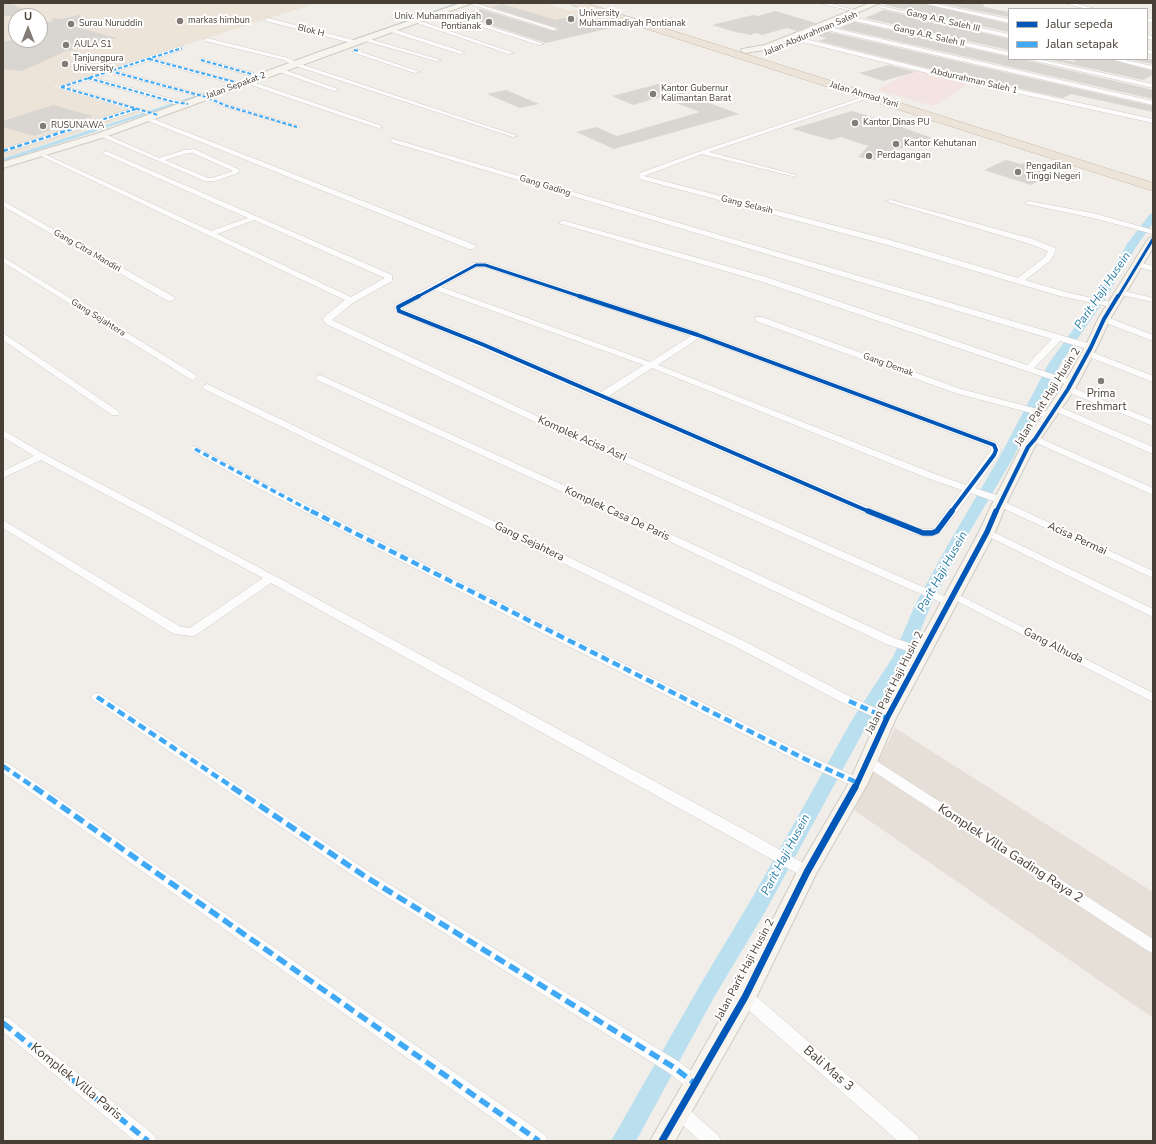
<!DOCTYPE html>
<style>
body{margin:0}
#map{position:relative;width:1156px;height:1144px;overflow:hidden;background:#f1eeea;font-family:"Nunito Sans",sans-serif}
canvas{display:block}
.frame{position:absolute;inset:0;border:4px solid #473f36;pointer-events:none}
.legend{position:absolute;left:1008px;top:8px;width:140px;height:52px;box-sizing:border-box;background:#fff;border:1px solid #b5b2af;margin:0;padding:5px 7px;list-style:none;font-size:12px;color:#473f36}
.legend li{display:flex;align-items:center;gap:8px;height:20px}
.legend b{width:20px;border:1px solid #b5b2af}
.north{position:absolute;left:8px;top:8px;width:40px;height:40px;box-sizing:border-box;background:#fff;border:1px solid #b5b2af;border-radius:50%;rotate:0deg;font-size:11px;font-weight:700;line-height:16px;text-align:center;color:#473f36}
.north::after{content:'';display:block;margin:auto;width:14px;height:18px;background:#827c75;clip-path:polygon(50% 0,100% 100%,50% 72%,0 100%)}
</style>
<div id="map">
<canvas width="1156" height="1144"></canvas>
<div class="frame"></div>
<ul class="legend">
<li><b style="height:5px;background:#0057b8"></b>Jalur sepeda</li>
<li><b style="height:5px;background:#3fa9f5"></b>Jalan setapak</li>
</ul>
<div class="north">U</div>
</div>
<script>
const g = document.querySelector('canvas').getContext('2d');
g.lineJoin = 'round';
function fill(path, color) { g.fillStyle = color; g.fill(path, 'evenodd'); }
const toPath = rows => new Path2D(rows.map(r => 'M' + r).join(''));
function trace(path, color, width, dash) { g.strokeStyle = color; g.lineWidth = width; g.lineCap = dash ? 'butt' : 'round'; g.setLineDash(dash || []); g.stroke(path); }
function label(font, color, halo, rows, align = 'center') {
  g.font = font + ' "Nunito Sans",sans-serif'; g.lineWidth = 4; g.setLineDash([]); g.textBaseline = 'middle'; g.strokeStyle = halo; g.fillStyle = color; for (const [text, x, y, turn = 0] of rows) {
    g.save(); g.translate(x, y); g.rotate((+turn || 0) * Math.PI / 180); g.textAlign = isNaN(turn) ? turn : align; if (halo) g.strokeText(text, 0, 0); g.fillText(text, 0, 0); g.restore();
  }
}
fill(toPath([
 [895,728,1153,892,1153,1018,854,810]
]), '#e5dfd7');
fill(toPath([
 [3,3,317,3,53,87,140,113,3,158],
 [16,16,40,16,40,40,16,40],
 [473,3,544,3,570,11,584,8,630,24,579,36]
]), '#ece4d9');
fill(toPath([
 [915,68,972,82,933,106,878,90]
]), '#f3e4e2');
trace(toPath([
 [334,47,460,3],
 [95,130,226,87]
]), '#badfef', 2.5);
trace(toPath([
 [3,160,98,129]
]), '#badfef', 3);
fill(toPath([
 [1153,213,1153,223,1136,247,1105,299,1061,363,1013,458,963,543,931,605,909,657,892,687,868,723,765,912,713,999,636,1141,611,1141,699,987,751,900,852,720,893,657,915,605,949,543,999,458,1049,363,1095,299,1127,244,1150,214,1153,213]
]), '#badfef');
fill(toPath([
 [3,3,10,3,38,16,3,16],
 [885,3,921,3,1009,24,1009,32,885,5],
 [938,3,983,3,984,7,1009,12,1009,17],
 [502,4,556,20,572,16,609,28,546,43,459,15,481,9,553,31,559,30,558,28,491,7],
 [884,10,1009,39,1009,50,865,18],
 [775,11,816,23,797,31,787,28,762,35,756,33,750,35,742,33,739,33,712,25,753,15,758,16],
 [80,15,82,22,72,26,117,38,64,52,22,71,3,69,3,42,16,39,16,40,40,40,40,24,53,21,52,18,60,19],
 [854,22,1009,57,1009,59,1021,59,1153,90,1153,99,839,28],
 [820,30,1153,106,1153,112,1071,94,1063,98,939,71,819,41,827,38,810,34],
 [1047,59,1056,59,1075,62,1075,59,1109,59,1153,71,1153,75,1143,80],
 [1127,59,1153,59,1153,64],
 [889,65,915,72,883,81,859,73],
 [666,82,687,90,680,92,739,114,614,149,576,132,596,127,617,136,700,112,660,97,633,105,612,96],
 [506,90,539,104,520,108,487,94],
 [53,105,93,116,34,136,3,127,3,121],
 [852,111,882,120,932,138,887,153,882,151,875,160,858,157,868,146,841,137,831,140,792,129],
 [1006,160,1021,164,1027,162,1043,167,1037,169,1053,174,1031,185,984,170]
]), '#d9d5d1');
const street = toPath([
 [467,3,474,3,558,29,553,30,467,3],
 [819,3,827,3,858,11,856,12,819,3],
 [922,3,931,3,1009,19,1009,23,922,3],
 [1064,3,1073,3,1096,9,1087,9,1064,3],
 [876,5,1009,34,1009,38,878,7,876,5],
 [439,11,443,11,544,44,539,45,439,13,439,11],
 [394,15,417,20,514,53,509,54,414,22,392,18,391,17,394,15],
 [848,16,1009,52,1009,56,846,19,845,18,848,16],
 [268,18,357,41,358,42,355,44,266,21,266,19,268,18],
 [1147,18,1153,19,1153,23,1147,22,1147,18],
 [824,26,1153,101,1153,105,822,29,821,28,824,26],
 [390,28,464,52,465,53,460,54,388,31,387,30,390,28],
 [1147,35,1153,36,1153,40,1147,39,1147,35],
 [797,37,939,72,1153,119,1153,123,939,76,795,40,795,38,797,37],
 [207,38,288,58,297,63,518,136,513,137,293,65,284,60,205,41,204,40,207,38],
 [362,38,366,38,441,60,436,61,362,40,362,38],
 [182,46,185,48,184,49,154,59,245,84,242,86,149,61,116,71,208,96,229,105,299,126,299,128,225,107,204,98,111,73,95,78,191,104,188,106,174,104,89,80,67,87,161,115,158,117,137,111,3,153,3,149,130,109,59,88,59,86,182,46],
 [1147,49,1153,51,1153,55,1147,53,1147,49],
 [357,50,361,50,361,52,420,72,415,73,352,52,357,50],
 [201,58,264,76,265,77,262,79,199,61,198,60,201,58],
 [1027,59,1038,59,1153,84,1153,88,1027,59],
 [1110,59,1120,59,1153,66,1153,70,1110,59],
 [279,68,338,89,339,90,334,91,277,71,277,69,279,68],
 [247,80,382,126,383,127,378,128,245,83,245,81,247,80],
 [866,96,871,97,709,152,796,175,796,177,702,154,644,176,890,240,1018,278,1045,257,1048,251,1027,243,885,201,891,200,1033,239,1055,248,1056,250,1051,260,1025,280,1065,292,1115,303,1115,307,1112,307,1060,296,884,244,640,179,638,176,640,173,695,153,866,96],
 [148,117,475,245,476,247,472,249,469,249,146,120,145,119,148,117],
 [102,133,159,158,185,150,194,149,240,170,238,173,215,181,205,181,100,136,99,135,102,133],
 [188,153,193,153,233,171,212,178,208,178,165,160,188,153],
 [393,139,1094,345,1095,347,1091,350,1060,341,1034,368,1074,381,1075,383,1074,385,1068,385,760,281,558,223,562,221,565,221,766,277,1027,365,1052,339,391,142,391,140,393,139],
 [106,151,392,275,392,281,354,302,332,320,571,432,953,600,955,602,953,604,945,604,907,588,565,436,326,324,323,319,324,317,345,300,37,154,42,153,211,231,248,218,104,154,103,153,106,151],
 [254,220,385,278,351,297,217,234,254,220],
 [3,201,174,297,175,299,171,301,168,301,3,206,3,201],
 [1029,201,1097,214,1153,230,1153,234,1093,218,1027,204,1025,203,1029,201],
 [3,257,196,375,197,377,193,380,190,379,3,262,3,257],
 [1135,262,1138,262,1153,266,1153,271,1135,266,1135,262],
 [473,263,488,263,701,333,997,443,1001,450,999,455,975,488,1005,498,1006,500,1005,502,1153,571,1153,578,996,505,996,502,971,493,941,533,932,536,923,536,911,533,395,311,395,305,473,263],
 [477,267,484,267,691,336,650,362,441,287,477,267],
 [435,290,644,365,601,392,487,343,402,309,402,308,435,290],
 [699,338,990,447,991,450,966,485,935,474,658,365,699,338],
 [652,368,927,478,962,490,933,529,919,529,609,396,652,368],
 [1117,290,1120,290,1153,298,1153,302,1117,294,1117,290],
 [756,317,762,317,961,389,1053,413,1055,415,1050,418,955,393,756,321,755,319,756,317],
 [1101,317,1107,317,1153,335,1153,341,1101,321,1100,319,1101,317],
 [3,333,118,411,120,413,118,415,112,415,3,340,3,333],
 [1087,350,1153,376,1153,382,1084,355,1083,353,1087,350],
 [320,375,645,522,894,638,927,649,929,652,927,655,923,656,886,644,637,526,317,380,316,378,317,376,320,375],
 [207,384,746,642,853,698,891,715,893,718,891,721,887,722,883,721,845,704,738,648,204,389,202,387,207,384],
 [1068,386,1153,420,1153,426,1065,391,1063,389,1068,386],
 [1055,405,1153,447,1153,454,1052,410,1050,408,1052,406,1055,405],
 [3,430,44,454,275,576,754,835,812,868,814,872,812,876,807,878,802,876,271,583,196,635,192,636,174,634,3,528,3,520,181,627,190,628,263,578,41,460,3,478,3,471,34,456,3,437,3,430],
 [1035,436,1153,488,1153,495,1032,441,1030,439,1032,437,1035,436],
 [195,446,264,483,528,616,812,757,863,780,865,783,863,786,858,788,853,786,802,763,520,622,256,487,192,451,190,449,192,447,195,446],
 [987,529,1153,609,1153,617,983,534,982,532,987,529],
 [953,592,1153,693,1153,702,949,597,947,595,949,593,953,592],
 [97,693,101,694,371,873,681,1063,700,1078,702,1083,700,1088,694,1090,688,1088,669,1073,361,881,93,700,91,697,93,694,97,693],
 [867,756,872,758,1153,939,1153,953,1148,951,862,764,860,761,862,758,867,756],
 [3,761,8,763,545,1135,548,1141,525,1141,3,773,3,761],
 [745,990,751,992,917,1135,920,1141,898,1141,739,1002,737,997,739,992,745,990],
 [3,1016,9,1018,154,1135,157,1141,135,1141,3,1032,3,1016],
 [678,1102,684,1105,718,1135,721,1141,700,1141,672,1115,670,1110,672,1105,678,1102]
]);
const secondary = toPath([
 [461,3,472,3,105,137,3,168,3,162,99,133,319,52,461,3],
 [870,3,880,3,770,49,745,53,741,51,742,49,765,45,870,3],
 [1153,236,1153,248,1110,319,1097,347,1075,389,1034,448,1008,500,995,532,896,718,868,783,816,874,753,1004,675,1141,650,1141,737,990,800,866,849,783,878,718,979,532,994,500,1021,447,1061,389,1085,347,1098,319,1148,239,1153,236]
]);
const highway = toPath([
 [570,3,585,3,1153,183,1153,191,572,5,570,3]
]);
trace(street, '#cfccc8', 1);
trace(secondary, '#d0cac1', 2);
trace(highway, '#c9b8a5', 1);
fill(street, '#fdfcfc');
fill(secondary, '#f7f4ee');
fill(highway, '#ece4d9');
trace(toPath([
 [354,50,359,51],
 [149,59,242,84],
 [201,60,262,77],
 [110,71,206,97,227,106,297,127],
 [88,78,174,102,188,104],
 [61,87,182,48],
 [61,87,158,115],
 [69,130,136,109]
]), '#3fa9f5', 2, [4, 2]);
trace(toPath([
 [3,151,72,129]
]), '#3fa9f5', 2.5, [5, 2.5]);
trace(toPath([
 [195,449,313,512]
]), '#3fa9f5', 3.5, [6, 3.5]);
trace(toPath([
 [311,511,807,760,858,783],
 [97,697,234,788],
 [849,701,887,718],
 [3,766,35,788]
]), '#3fa9f5', 4.5, [8, 4.5]);
trace(toPath([
 [34,787,539,1141],
 [232,787,366,877,675,1068,694,1083],
 [3,1023,148,1141]
]), '#3fa9f5', 5.5, [11, 5.5]);
trace(toPath([
 [417,297,476,265,485,265,582,297],
 [1118,297,1153,239]
]), '#0057b8', 3);
trace(toPath([
 [419,296,398,307,399,311,484,345,870,512],
 [579,296,698,335,994,445,996,450,994,455,951,512],
 [996,512,1028,447,1035,439,1068,389,1091,347,1104,319,1118,296]
]), '#0057b8', 4);
trace(toPath([
 [868,511,923,533,932,533,937,531,952,511],
 [855,788,887,718,987,532,996,511]
]), '#0057b8', 5.5);
trace(toPath([
 [662,1141,745,997,807,872,855,787]
]), '#0057b8', 7);
for (const [x, y, r, color] of [
 [571,19,4,"#827c75"],
 [180,21,4,"#827c75"],
 [489,22,4,"#827c75"],
 [71,24,4,"#827c75"],
 [66,45,4,"#827c75"],
 [65,64,4,"#827c75"],
 [653,94,4,"#827c75"],
 [855,123,4,"#827c75"],
 [43,126,4,"#827c75"],
 [896,144,4,"#827c75"],
 [869,156,4,"#827c75"],
 [1018,172,4,"#827c75"],
 [1101,381,4,"#827c75"]
]) { const dot = new Path2D(); dot.arc(x, y, r, 0, 2 * Math.PI); g.fillStyle = color; g.fill(dot); trace(dot, '#fff', 1.5); }
label('9px', '#473f36', '#fff', [
 ["University",579,14],
 ["Muhammadiyah Pontianak",579,24],
 ["Univ. Muhammadiyah",481,17,"right"],
 ["Pontianak",481,27,"right"],
 ["markas himbun",188,21],
 ["Surau Nuruddin",79,24],
 ["AULA S1",74,45],
 ["Tanjungpura",73,59],
 ["University",73,69],
 ["Kantor Gubernur",661,89],
 ["Kalimantan Barat",661,99],
 ["Kantor Dinas PU",863,123],
 ["RUSUNAWA",51,126],
 ["Kantor Kehutanan",904,144],
 ["Perdagangan",877,156],
 ["Pengadilan",1026,167],
 ["Tinggi Negeri",1026,177]
], 'left');
label('9px', '#473f36', '#fff', [
 ["Gang A.R. Saleh III",943,21,13],
 ["Blok H",311,31,14],
 ["Jalan Abdurahman Saleh",811,34,-23],
 ["Gang A.R. Saleh II",929,36,13],
 ["Abdurrahman Saleh 1",974,81,13],
 ["Jalan Sepakat 2",236,86,-20],
 ["Jalan Ahmad Yani",864,95,17],
 ["Gang Gading",545,186,17],
 ["Gang Selasih",747,205,14],
 ["Gang Citra Mandiri",87,251,30],
 ["Gang Sejahtera",98,318,32],
 ["Gang Demak",888,365,20]
]);
label('11px', '#473f36', '#fff', [
 ["Prima",1101,394],
 ["Freshmart",1101,407]
]);
label('11px', '#473f36', '#fff', [
 ["Jalan Parit Haji Husin 2",1048,397,-58],
 ["Komplek Acisa Asri",582,439,24],
 ["Komplek Casa De Paris",617,514,25],
 ["Acisa Permai",1077,539,25],
 ["Gang Sejahtera",529,542,26],
 ["Gang Alhuda",1053,646,27],
 ["Jalan Parit Haji Husin 2",895,683,-63],
 ["Jalan Parit Haji Husin 2",745,970,-62]
]);
label('italic 12px', '#2b7ea4', '#fff', [
 ["Parit Haji Husein",1103,291,-56],
 ["Parit Haji Husein",943,572,-61],
 ["Parit Haji Husein",786,855,-62]
]);
label('13px', '#473f36', '#fff', [
 ["Komplek Villa Gading Raya 2",1010,854,33],
 ["Bali Mas 3",828,1069,41],
 ["Komplek Villa Paris",76,1082,39]
]);
</script>
